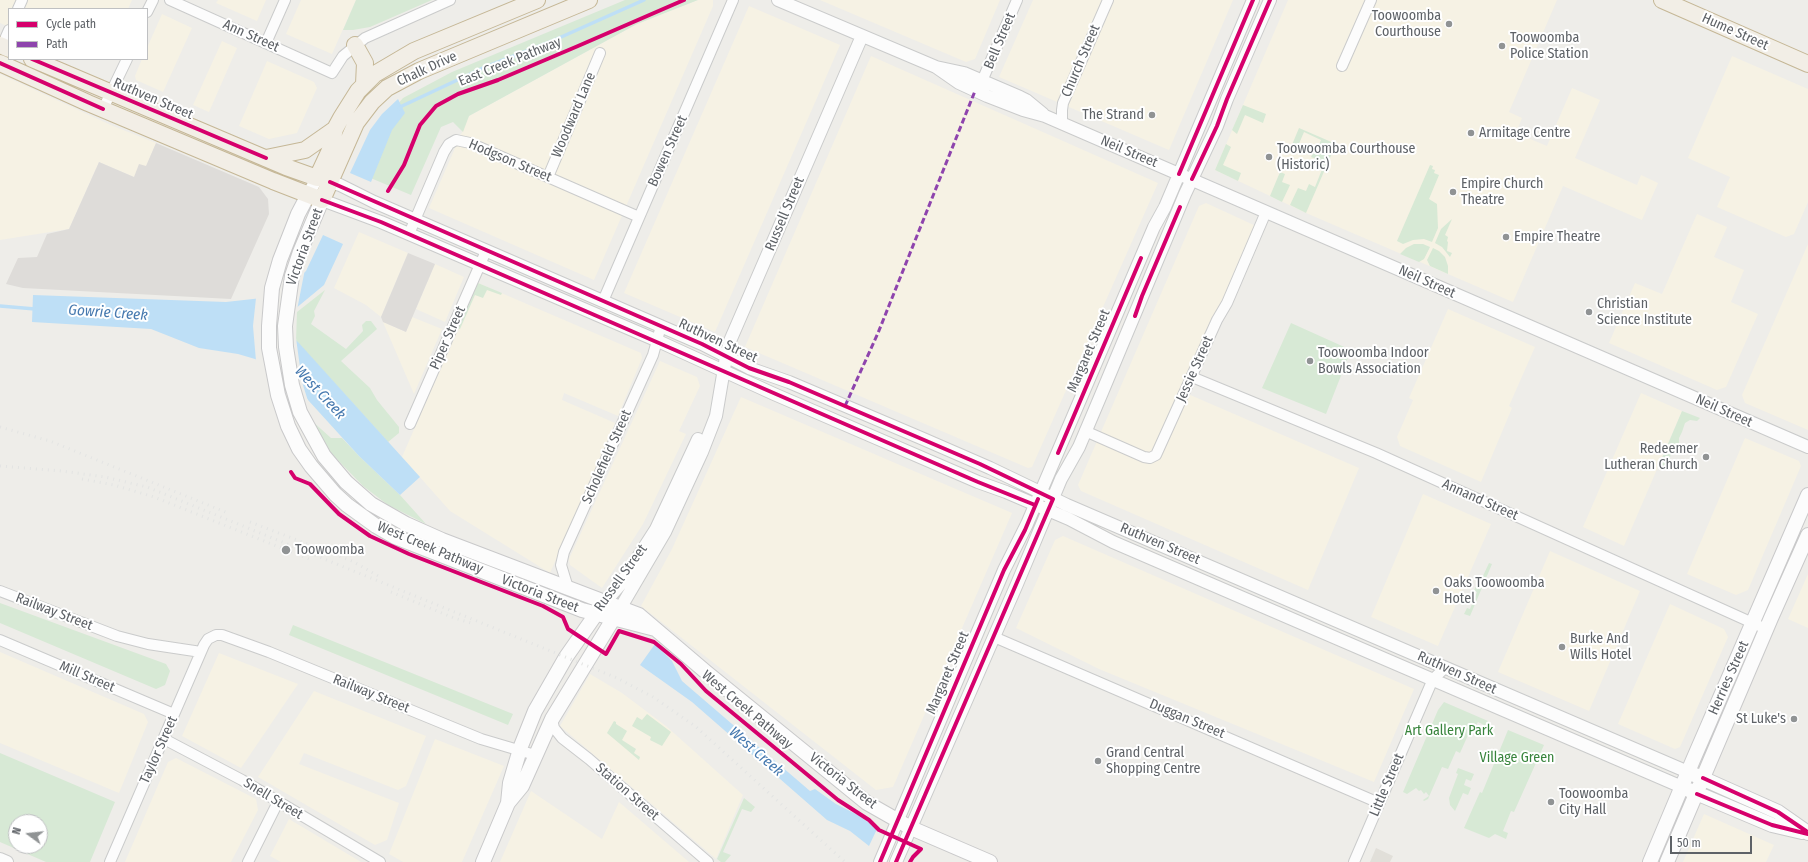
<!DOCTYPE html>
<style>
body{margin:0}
#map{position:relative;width:1808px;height:862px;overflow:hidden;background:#eeede9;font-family:"Fira Sans Condensed",sans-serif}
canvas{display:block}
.legend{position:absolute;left:8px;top:8px;width:140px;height:52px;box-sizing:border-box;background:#fff;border:1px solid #bfc0c2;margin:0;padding:5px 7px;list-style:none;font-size:12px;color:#5e6267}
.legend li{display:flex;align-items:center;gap:8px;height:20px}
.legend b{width:20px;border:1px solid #bfc0c2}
.north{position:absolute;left:8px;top:814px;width:40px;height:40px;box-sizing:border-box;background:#fff;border:1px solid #bfc0c2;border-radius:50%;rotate:285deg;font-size:11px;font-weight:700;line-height:16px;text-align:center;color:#5e6267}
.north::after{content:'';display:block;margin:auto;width:14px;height:18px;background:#909394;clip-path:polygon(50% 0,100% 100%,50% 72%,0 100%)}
.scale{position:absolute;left:1670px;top:836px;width:82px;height:18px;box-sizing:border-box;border:2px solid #5e6267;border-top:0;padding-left:5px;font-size:12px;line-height:14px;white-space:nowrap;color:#5e6267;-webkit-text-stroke:3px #fff;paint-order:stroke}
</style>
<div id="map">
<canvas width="1808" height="862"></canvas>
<ul class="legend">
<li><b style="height:5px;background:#d6006c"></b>Cycle path</li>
<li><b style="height:5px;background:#8e44ad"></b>Path</li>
</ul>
<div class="north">N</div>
<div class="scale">50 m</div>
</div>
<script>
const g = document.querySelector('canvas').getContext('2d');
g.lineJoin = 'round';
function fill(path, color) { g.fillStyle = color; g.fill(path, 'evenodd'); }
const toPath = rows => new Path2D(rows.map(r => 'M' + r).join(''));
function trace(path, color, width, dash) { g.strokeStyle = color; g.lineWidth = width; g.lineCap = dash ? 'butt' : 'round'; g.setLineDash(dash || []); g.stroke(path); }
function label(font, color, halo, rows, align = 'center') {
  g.font = font + ' "Fira Sans Condensed",sans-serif'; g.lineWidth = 4; g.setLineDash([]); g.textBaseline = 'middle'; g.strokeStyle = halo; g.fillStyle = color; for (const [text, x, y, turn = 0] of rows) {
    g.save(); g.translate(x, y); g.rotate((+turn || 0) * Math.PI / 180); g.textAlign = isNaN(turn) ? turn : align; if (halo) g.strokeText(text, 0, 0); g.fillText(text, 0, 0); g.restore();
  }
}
fill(toPath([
 [0,0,132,0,128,9,9,9,9,27,0,23],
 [218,0,266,0,257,21,216,3],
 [301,0,356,0,332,54,286,34],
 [698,0,713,0,713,6,594,280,429,208,469,116,637,24],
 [820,0,1000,0,975,59,966,62],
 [1033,0,1233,0,1169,150,999,77],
 [1288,0,1557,0,1509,112,1522,118,1516,133,1547,146,1572,88,1600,100,1575,158,1637,185,1641,175,1658,183,1642,220,1563,186,1513,302,1306,213,1215,170],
 [749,6,840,45,715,332,624,293],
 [162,14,192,28,163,92,136,80,135,76,142,59,147,59,147,48],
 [222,41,237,48,209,112,193,105],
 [871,56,1158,183,1032,467,1028,468,745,347],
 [1732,56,1808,89,1808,202,1794,234,1786,237,1717,207,1730,177,1688,158],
 [267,61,314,82,317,88,297,133,269,139,239,126],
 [0,74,113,126,156,143,146,167,134,177,99,162,69,229,0,240],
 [1206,203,1256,226,1224,301,1212,317,1181,391,1359,468,1308,590,1081,491,1078,485,1199,206],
 [1697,214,1727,227,1714,257,1744,270,1731,302,1758,314,1726,387,1717,390,1609,343,1635,283,1662,294],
 [359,232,408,253,381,317,366,305,334,288],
 [1808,244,1808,430,1745,403,1742,395],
 [435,264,464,277,445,322,416,309],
 [478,283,641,353,642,358,618,416,564,393,562,400,615,423,550,573,450,511,402,457],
 [1448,309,1535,347,1509,406,1512,408,1481,482,1400,446,1397,437,1413,400,1409,398],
 [412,317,442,329,414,394,383,322,406,332],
 [660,361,697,377,700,386,679,431,686,434,643,524,602,588,570,565,569,559],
 [1641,393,1682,411,1624,546,1583,527],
 [741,397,1012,513,893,787,876,790,641,606,672,549],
 [1745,438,1799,461,1801,466,1748,590,1736,595,1687,574],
 [1423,494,1491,524,1438,646,1371,617],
 [1063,536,1414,689,1374,782,1099,669,1016,628,1055,540],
 [1550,551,1640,591,1589,711,1498,672],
 [1808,574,1808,628,1788,619],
 [1670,604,1724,629,1728,637,1680,747,1675,749,1618,724],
 [0,652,144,714,148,722,119,793,0,743],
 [219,653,298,684,241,768,182,736],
 [590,674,622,693,666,726,743,795,716,859,560,726],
 [314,691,426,736,406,786,398,790,304,753,299,764,399,803,387,840,375,845,258,777],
 [435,739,504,766,462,862,403,862,389,854],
 [176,758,256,799,258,810,231,862,125,862,168,762],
 [531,791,602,839,619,802,689,862,500,862],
 [1704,814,1774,845,1766,862,1683,862],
 [289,819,361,862,281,862,270,856]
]), '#f6f2e4');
fill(toPath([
 [156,143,259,187,268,199,269,214,231,299,23,288,6,284,18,258,37,257,47,234,69,229,99,162,134,177,139,164,146,166],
 [408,253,435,264,406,332,383,322,381,317]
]), '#dedcd9');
fill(toPath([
 [1376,848,1393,856,1390,862,1370,862]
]), '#e1dfd9');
fill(toPath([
 [356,0,432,0,370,27,353,30,343,30],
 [625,0,698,0,637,24,469,116,463,132,453,122,441,127,411,195,354,171,377,128,403,98,452,72],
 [1243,105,1266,114,1263,123,1245,115,1237,134,1232,130],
 [1299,128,1336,144,1306,213,1290,205,1298,188,1306,191,1309,184,1315,187,1323,167,1317,164,1319,160,1311,157,1313,153,1315,154,1321,140,1304,132,1298,146,1304,149,1302,153,1296,150,1294,154,1289,152],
 [1226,144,1231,147,1223,165,1241,173,1238,181,1215,170],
 [1430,165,1433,166,1432,169,1435,170,1434,173,1439,175,1429,199,1437,204,1438,228,1432,242,1424,239,1413,240,1403,244,1397,241],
 [1280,172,1285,174,1282,182,1290,185,1282,202,1270,196],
 [1452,219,1445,235,1448,237,1447,241,1448,242,1447,251,1452,253,1450,257,1442,247,1435,243,1441,229],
 [1414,244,1423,244,1430,247,1424,259,1419,262,1400,254,1406,248],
 [1433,248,1439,251,1445,257,1448,266,1448,274,1430,266,1427,260],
 [478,283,502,293,501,295,487,290,483,298,475,295,460,329,458,329],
 [325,290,314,311,315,316,311,324,346,349,363,331,362,325,366,321,371,321,377,329,341,361,370,388,377,400,399,427,399,433,388,442,296,341,297,312],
 [1291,323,1351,350,1326,414,1262,388],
 [1682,411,1700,418,1697,421,1690,420,1685,423,1682,432,1679,438,1679,445,1671,453,1669,462,1666,468,1659,465],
 [311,420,331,438,342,438,359,456,400,495,426,524,388,505,363,486,330,452],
 [1489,563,1492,564,1470,616,1464,614,1467,608,1470,609,1477,592,1474,591,1478,581,1482,578],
 [0,603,166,664,170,671,165,685,156,689,0,623],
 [293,625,513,714,508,725,289,635],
 [1444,702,1488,721,1486,729,1483,728,1484,725,1478,722,1476,725,1473,724,1460,753,1456,751,1448,769,1442,767,1428,799,1424,801,1423,800,1429,796,1426,792,1424,794,1421,790,1419,791,1416,788,1407,794,1403,792,1438,710],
 [647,714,671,732,662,746,650,740,651,737,632,726,637,717,642,720],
 [614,721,616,722,616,724,627,731,622,740,636,749,634,753,640,757,639,760,607,733],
 [1508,730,1544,745,1514,812,1511,811,1503,831,1508,833,1506,839,1495,834,1489,838,1464,828,1480,792,1482,793],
 [0,753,115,802,90,862,46,862,0,842],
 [16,822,40,822,40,846,16,846],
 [1458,768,1474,774,1471,781,1466,779,1464,785,1471,788,1468,795,1463,793,1455,811,1450,805,1449,798,1458,774,1456,773],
 [744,798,755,807,751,812,742,809,723,852,731,855,725,862,721,862,717,859]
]), '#d7e9d5');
fill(toPath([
 [398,99,405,113,392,130,371,182,350,173,370,130,382,114],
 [323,235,343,244,324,285,295,309,258,318,288,334,298,342,420,477,400,495,359,456,298,389,266,364,255,359,238,354,199,348,151,329,32,322,33,295,226,302,262,298,297,279,306,271],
 [655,644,672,661,682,681,810,791,815,789,836,804,860,816,877,829,869,846,850,831,827,820,692,702,640,665]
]), '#bedff6');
fill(toPath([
 [305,269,297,310,280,318,262,320,280,327,296,338,302,382,309,404,282,377,256,361,253,326,256,298,269,294,282,286]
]), '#eeede9');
trace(toPath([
 [399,109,402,106,483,68,550,42,644,0],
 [0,306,35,309]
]), '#bedff6', 3.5);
const minor = toPath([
 [170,0,332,73,343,56,365,38,450,0],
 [18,9,22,0],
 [147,12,153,0],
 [266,43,285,0],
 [2,46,9,30],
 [1342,66,1371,0],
 [982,81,1017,0],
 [103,109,127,59],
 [1062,123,1062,110,1063,103,1108,0],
 [548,177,600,53],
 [409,234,444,152,449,144,456,140,470,143,639,217],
 [603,301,733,0],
 [1192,377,1376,453,1766,629],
 [410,424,486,251],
 [1085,431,1144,457,1150,458,1156,455,1217,320,1227,303,1266,212],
 [568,588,561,565,564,552,653,355,661,326],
 [0,591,117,636,148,644,201,652],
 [994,637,1379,803],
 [0,640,174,714],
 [552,719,554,728,562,738,589,759,708,862],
 [164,739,242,780,380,862],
 [110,862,204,645,208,639,216,635,222,635,269,652,481,739,535,755],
 [248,862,278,802],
 [1354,862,1433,679,1445,668]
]);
const tertiary = toPath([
 [778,0,936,67,964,73,1020,97,1026,100,1043,114],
 [936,67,959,83,987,96,1023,110,1045,116,1808,447],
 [308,195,317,178,340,185,374,202,702,344,749,368,789,382,921,438,990,468,1067,505,1688,772],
 [322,200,381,222,658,341,774,394,978,482,1006,492,1069,519,1113,542,1682,787],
 [605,602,620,585,656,529,698,439],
 [621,607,665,532,702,452,716,416,726,357,730,341,862,36],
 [0,859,7,862],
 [880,862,1004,570,1027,524,1154,227,1165,207,1253,0],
 [896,862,1017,584,1061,479,1079,447,1101,395,1185,194,1217,126,1227,99,1270,0]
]);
const secondary = toPath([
 [308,195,298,214,280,260,272,288,269,326,269,348,278,395,288,426,299,449,311,466,335,494,347,505,376,526,395,537,582,610,655,629],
 [322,200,300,252,292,276,285,326,286,347,292,385,300,412,324,456,346,482,371,504,406,524,442,540,639,615,706,672,867,803,911,828,990,862],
 [1695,775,1778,812,1808,833],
 [1689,790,1772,825,1802,832],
 [508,803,510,783,515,766,521,746,535,711,566,657,601,607],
 [483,862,508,803,522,786,552,719,618,611],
 [1650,862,1693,760,1808,495],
 [1667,862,1771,618,1808,535]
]);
const trunk = toPath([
 [1662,0,1808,64],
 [0,45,9,49],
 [355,45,365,63,364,84],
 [32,59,286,167,317,178,330,150,335,129,341,118,358,91,375,74,414,51,537,0],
 [0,63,88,103,273,181,322,200,356,123,372,102,387,88,419,71,589,0],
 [266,158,305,150,335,129]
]);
trace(minor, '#cacbcb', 12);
trace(tertiary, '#cacbcb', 14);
trace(secondary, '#c9c9ca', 16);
trace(trunk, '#c5b796', 18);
trace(minor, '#fcfcfc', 10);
trace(tertiary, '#fcfcfc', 12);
trace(secondary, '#fcfcfc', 14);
trace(trunk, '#f2eee6', 16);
trace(toPath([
 [0,427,50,441,228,513],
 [0,466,62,471,105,477,147,487,617,678,653,697,695,726,845,862],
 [82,479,114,485,154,497,309,559],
 [250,522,352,561,382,578],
 [391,592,454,618,471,623]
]), '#e3e4e3', 3, [1, 5]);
trace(toPath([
 [845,406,878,333,975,91]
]), '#8e44ad', 3, [6, 3]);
trace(toPath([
 [32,59,266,158],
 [0,63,103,109],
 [1179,174,1253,0],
 [1192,179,1217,126,1227,99,1270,0],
 [330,182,702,344,749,368,789,382,980,464,1053,499,896,862],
 [388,191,404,165,420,125,436,106,458,94,498,80,578,46,684,0],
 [322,200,381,222,978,482,1035,505],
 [1135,316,1142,296,1180,207],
 [1058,453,1141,258],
 [291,472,295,478,310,484,339,514,370,536,409,554,543,606,563,617,568,629,606,654,619,631,654,642,681,664,706,691,838,800,869,820,879,830,921,849,913,857,910,862],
 [1703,778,1778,812,1806,831],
 [1697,794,1772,825,1808,834],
 [880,862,1004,570,1025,530,1038,499]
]), '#d6006c', 4);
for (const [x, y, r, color] of [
 [1449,24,4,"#909394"],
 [1502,46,4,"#909394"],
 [1152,115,4,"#909394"],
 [1471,133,4,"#909394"],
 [1269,157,4,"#909394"],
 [1453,192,4,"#909394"],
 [1506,237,4,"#909394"],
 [1589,312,4,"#909394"],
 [1310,361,4,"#909394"],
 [1706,457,4,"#909394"],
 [286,550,5,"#909394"],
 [1436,591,4,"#909394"],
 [1562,647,4,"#909394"],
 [1794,719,4,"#909394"],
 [1098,761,4,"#909394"],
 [1551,802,4,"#909394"]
]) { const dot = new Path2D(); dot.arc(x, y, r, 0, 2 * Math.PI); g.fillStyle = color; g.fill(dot); trace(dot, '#fff', 1.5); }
label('14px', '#5e6267', '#fff', [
 ["Toowoomba",1441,16,"right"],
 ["Courthouse",1441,32,"right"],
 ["Toowoomba",1510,38],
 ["Police Station",1510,54],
 ["The Strand",1144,115,"right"],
 ["Armitage Centre",1479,133],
 ["Toowoomba Courthouse",1277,149],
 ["(Historic)",1277,165],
 ["Empire Church",1461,184],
 ["Theatre",1461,200],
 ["Empire Theatre",1514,237],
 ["Christian",1597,304],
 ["Science Institute",1597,320],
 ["Toowoomba Indoor",1318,353],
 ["Bowls Association",1318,369],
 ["Redeemer",1698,449,"right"],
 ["Lutheran Church",1698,465,"right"],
 ["Toowoomba",295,550],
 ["Oaks Toowoomba",1444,583],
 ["Hotel",1444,599],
 ["Burke And",1570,639],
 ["Wills Hotel",1570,655],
 ["St Luke's",1786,719,"right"],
 ["Grand Central",1106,753],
 ["Shopping Centre",1106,769],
 ["Toowoomba",1559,794],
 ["City Hall",1559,810]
], 'left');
label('14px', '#5e6267', '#fff', [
 ["Hume Street",1735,32,24],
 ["Ann Street",251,36,24],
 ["Bell Street",1000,41,-67],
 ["Church Street",1081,61,-67],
 ["East Creek Pathway",510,62,-22],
 ["Chalk Drive",427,69,-25],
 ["Ruthven Street",153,99,23],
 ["Woodward Lane",574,115,-67],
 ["Bowen Street",668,151,-66],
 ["Neil Street",1129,152,23],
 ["Hodgson Street",510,161,23],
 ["Russell Street",785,214,-67],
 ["Victoria Street",305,247,-70],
 ["Neil Street",1427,282,24],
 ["Piper Street",448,338,-66],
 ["Ruthven Street",718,341,25],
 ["Margaret Street",1089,351,-67],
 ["Jessie Street",1195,369,-66],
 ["Neil Street",1724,411,24],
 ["Scholefield Street",607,457,-66],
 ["Annand Street",1480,500,24],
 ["Ruthven Street",1160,544,23],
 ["West Creek Pathway",430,548,23],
 ["Russell Street",621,578,-54],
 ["Victoria Street",540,594,21],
 ["Railway Street",54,612,21],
 ["Margaret Street",948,673,-67],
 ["Ruthven Street",1457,673,24],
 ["Mill Street",87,677,23],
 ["Herries Street",1729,678,-66],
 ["Railway Street",371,694,22],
 ["West Creek Pathway",747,710,40],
 ["Duggan Street",1187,719,23],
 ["Taylor Street",159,750,-66],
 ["Victoria Street",843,781,38],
 ["Little Street",1387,785,-67],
 ["Station Street",627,792,41],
 ["Snell Street",273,799,31]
]);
label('14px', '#38843c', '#fff', [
 ["Art Gallery Park",1449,731],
 ["Village Green",1517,758]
]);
label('italic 15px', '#4679af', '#fff', [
 ["Gowrie Creek",108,313,4],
 ["West Creek",320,393,47],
 ["West Creek",756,752,41]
]);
</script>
